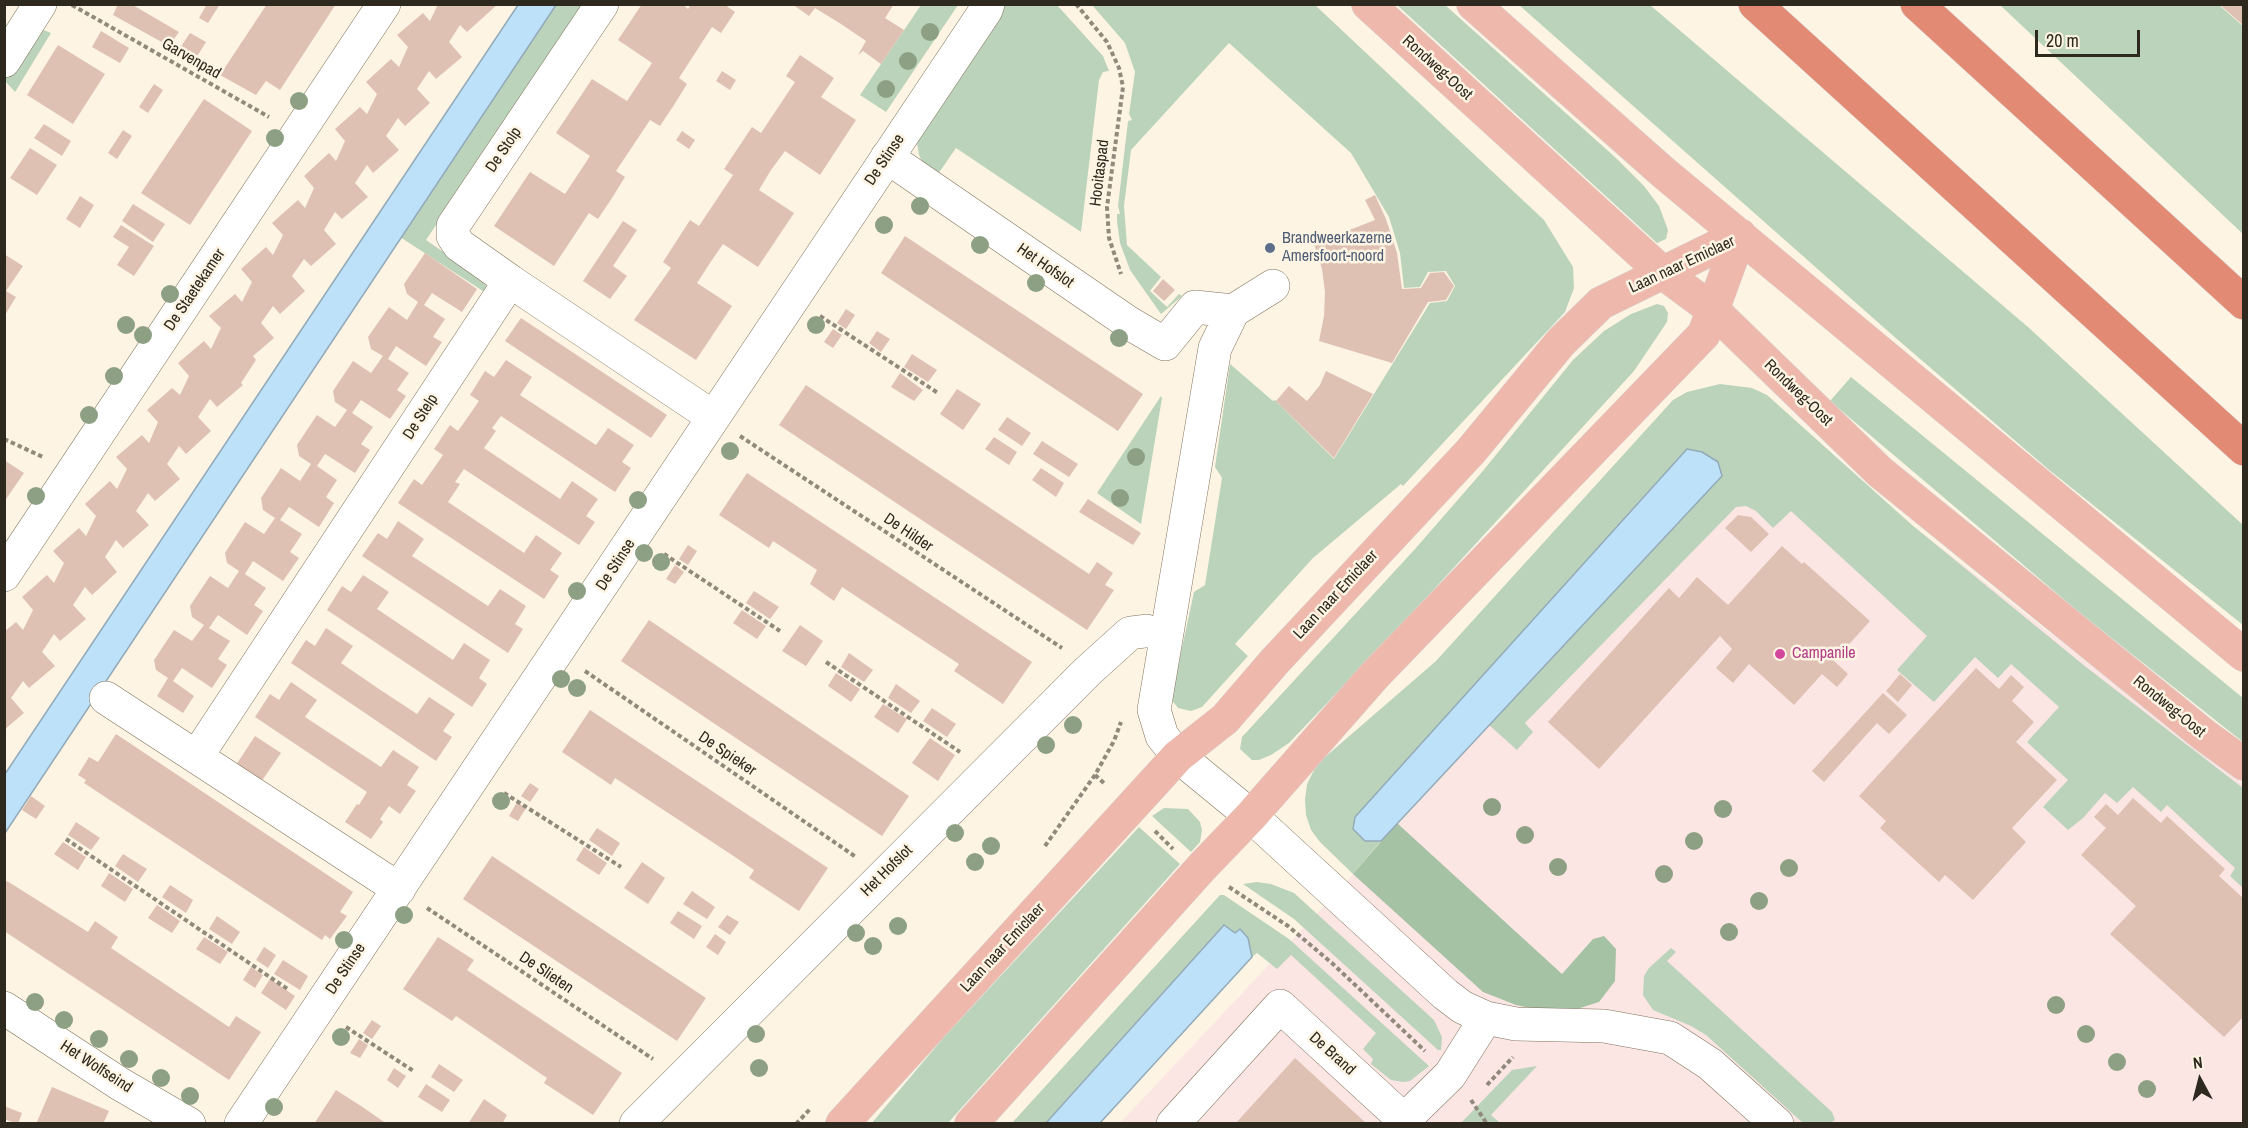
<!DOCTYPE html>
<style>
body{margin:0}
#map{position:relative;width:2248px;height:1128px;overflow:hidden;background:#fdf4e4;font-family:"Archivo Narrow",sans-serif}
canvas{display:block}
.frame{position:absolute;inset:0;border:6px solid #2e291e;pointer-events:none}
.north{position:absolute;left:2170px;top:1050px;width:60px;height:60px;-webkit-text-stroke:4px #fdf4e4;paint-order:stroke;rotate:353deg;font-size:16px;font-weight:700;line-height:24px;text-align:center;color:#2e291e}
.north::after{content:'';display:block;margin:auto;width:21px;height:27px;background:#2e291e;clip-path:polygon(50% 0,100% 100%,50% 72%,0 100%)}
.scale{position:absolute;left:2035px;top:30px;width:105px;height:27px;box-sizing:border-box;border:3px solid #2e291e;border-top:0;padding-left:8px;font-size:18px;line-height:21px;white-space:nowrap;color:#2e291e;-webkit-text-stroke:4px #fdf4e4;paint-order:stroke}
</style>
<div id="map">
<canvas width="2248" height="1128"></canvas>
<div class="frame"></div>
<div class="north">N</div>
<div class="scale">20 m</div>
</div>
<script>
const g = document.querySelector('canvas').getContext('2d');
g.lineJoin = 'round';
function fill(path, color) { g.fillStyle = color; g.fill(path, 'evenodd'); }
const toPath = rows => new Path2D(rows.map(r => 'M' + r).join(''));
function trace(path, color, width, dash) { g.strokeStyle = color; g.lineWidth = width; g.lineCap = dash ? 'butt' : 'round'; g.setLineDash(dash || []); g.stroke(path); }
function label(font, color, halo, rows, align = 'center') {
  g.font = font + ' "Archivo Narrow",sans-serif'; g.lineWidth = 5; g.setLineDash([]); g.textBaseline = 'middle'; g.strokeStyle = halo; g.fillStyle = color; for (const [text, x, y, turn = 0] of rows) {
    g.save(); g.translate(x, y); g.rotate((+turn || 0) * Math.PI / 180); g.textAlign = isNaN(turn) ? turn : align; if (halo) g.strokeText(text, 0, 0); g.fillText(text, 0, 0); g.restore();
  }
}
fill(toPath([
 [1770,414,2243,784,2243,1123,1119,1124,1327,903]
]), '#fbe6e4');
fill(toPath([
 [556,5,583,5,426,240,483,279,487,289,486,293,400,237],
 [921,5,958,5,886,112,860,95],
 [1004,5,1057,5,1103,56,1109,71,1103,72,1099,80,1081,232,956,148,936,177,926,169,919,155,917,143,918,132],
 [1092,5,1315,5,1544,220,1573,267,1574,288,1565,312,1403,486,1401,484,1313,558,1235,644,1248,656,1202,707,1191,711,1178,708,1171,699,1194,592,1205,585,1222,478,1215,467,1230,364,1273,401,1275,400,1334,459,1430,303,1447,301,1455,286,1446,271,1428,272,1420,287,1404,288,1400,253,1389,217,1351,153,1229,43,1131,150,1124,206,1127,245,1161,277,1150,291,1167,307,1179,294,1182,296,1161,314,1130,270,1120,243,1117,221,1117,214,1120,214,1118,206,1128,121,1132,120,1129,114,1135,72,1125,43],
 [1397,5,1445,5,1616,158,1644,186,1659,206,1668,230,1666,239,1657,243],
 [1519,5,1650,5,2028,327,2243,525,2243,625,2048,469,1890,333],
 [2000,5,2219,5,2243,26,2243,234],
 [41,29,51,33,15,92,5,81,5,73],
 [1657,304,1664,306,1668,313,1667,322,1634,371,1394,633,1289,743,1271,755,1259,760,1252,760,1240,749,1242,737,1415,549,1482,472,1573,360,1604,331,1631,314],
 [1851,377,2243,698,2243,742,2080,613,1830,401],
 [1720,384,1752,388,1767,395,1912,525,2086,667,2243,788,2243,888,2230,876,2235,868,2167,805,2161,812,2133,787,2117,803,2105,793,2083,818,2068,830,2043,807,2068,780,2027,742,2059,707,2011,664,1998,678,1975,657,1934,702,1897,670,1927,636,1791,511,1773,528,1756,511,1746,506,1736,507,1525,723,1533,732,1517,750,1489,725,1722,476,1365,841,1381,841,1353,874,1320,842,1311,830,1306,815,1305,800,1307,784,1314,770,1324,758,1436,661,1673,400,1687,392],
 [1161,396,1162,398,1141,524,1097,493],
 [1164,808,1188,809,1200,822,1202,830,1200,842,1191,852,1152,816],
 [1139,827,1180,864,948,1123,871,1124,944,1037],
 [1257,882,1271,884,1294,893,1434,1020,1442,1037,1441,1050,1438,1050,1294,919,1243,884],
 [1220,895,1224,895,1289,939,1429,1066,1410,1081,1403,1082,1391,1080,1371,1064,1373,1059,1363,1049,1376,1033,1291,955,1277,969,1257,953,1252,957,1248,938,1240,930,1235,933,1224,926,1046,1123,1011,1124],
 [1671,948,1676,952,1667,961,1832,1112,1835,1120,1830,1123,1803,1123,1706,1035,1691,1026,1653,1010,1643,995,1644,976,1649,968],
 [1537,1066,1491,1115,1500,1123,1461,1123,1512,1070]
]), '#bbd3bb');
fill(toPath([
 [1397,823,1562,974,1593,939,1604,936,1616,949,1615,981,1599,1002,1577,1009,1530,1008,1516,1005,1483,992,1353,874]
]), '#a6c2a5');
const water = toPath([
 [518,5,556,5,5,833,5,774,518,5],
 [1687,449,1702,452,1718,462,1722,476,1381,841,1365,841,1353,829,1355,817,1687,449],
 [1224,925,1235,933,1240,929,1248,938,1252,957,1100,1123,1046,1123,1224,925]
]);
fill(water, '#bee1fa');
trace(water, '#93aab8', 1.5);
fill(toPath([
 [118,4,131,4,179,32,169,46,113,15],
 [207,4,220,4,208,23,199,18],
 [267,4,336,4,280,90,266,81,256,95,220,75],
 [438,4,498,4,467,32,460,25,449,42,462,57,436,79,429,71,417,89,430,103,405,126,398,118,386,136,399,150,373,173,367,165,355,183,368,197,342,219,335,212,324,230,336,244,311,266,304,259,292,276,305,291,280,314,273,306,261,323,274,338,253,356,256,360,241,383,243,385,217,407,210,399,198,417,211,431,186,454,179,446,167,464,180,479,155,501,148,493,136,511,149,525,123,548,116,540,105,557,117,572,92,595,85,587,73,605,86,619,60,641,54,634,42,652,55,666,29,688,23,681,11,698,24,713,4,730,4,632,16,622,23,630,33,610,22,597,47,575,54,583,64,563,53,551,79,528,86,536,96,516,85,504,110,481,117,489,127,469,116,457,142,435,149,443,158,422,147,410,172,388,180,395,189,376,178,363,204,341,211,349,221,328,209,316,235,294,242,302,252,282,241,269,266,247,273,255,283,235,272,223,298,200,305,208,314,188,304,176,329,153,336,161,345,141,335,129,360,107,367,114,377,94,366,82,391,59,399,67,408,47,397,35,423,13,430,21],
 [642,4,682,4,688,9,691,4,724,4,735,12,721,33,712,27,679,78,687,84,674,105,660,126,650,120,616,171,625,177,612,198,598,219,589,213,554,266,494,226,530,172,565,194,590,156,556,133,592,79,627,101,652,63,618,40],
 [792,4,894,4,885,18,904,30,881,64,863,51,858,55,866,41,841,24,815,8,809,16],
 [2219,4,2244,4,2244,26],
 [101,31,129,48,120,63,92,47],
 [190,33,206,42,196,58,180,48],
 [58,45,105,74,73,124,27,95],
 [800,55,834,78,821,97,856,120,820,175,785,151,771,170,759,190,794,213,758,267,723,244,710,263,697,283,732,306,696,360,634,320,671,268,663,262,690,220,699,226,733,175,724,169,752,127,761,133,795,82,786,76],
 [722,71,736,80,730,90,716,81],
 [154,84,163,90,148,113,139,107],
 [204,99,252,131,190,225,141,193],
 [44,124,71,141,62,156,34,138],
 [123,130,132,136,117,159,108,153],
 [682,131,695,140,689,149,676,140],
 [30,148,57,165,37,195,10,178],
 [1375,195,1386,219,1397,253,1402,289,1421,288,1430,273,1444,272,1454,286,1446,300,1428,302,1392,363,1319,341,1324,316,1325,292,1322,269,1314,244,1375,220,1365,200],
 [80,196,94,205,80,228,66,219],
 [133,204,165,224,153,242,122,221],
 [623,221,637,230,613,266,627,276,610,299,583,281],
 [121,225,154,246,134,276,117,265,129,247,113,237],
 [905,236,1143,394,1118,431,881,273],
 [425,253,477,289,462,312,432,293,424,305,445,319,433,337,442,342,426,366,396,346,388,359,409,373,397,390,406,396,390,419,361,400,352,413,373,427,361,444,370,450,355,473,325,454,317,466,337,480,326,497,334,503,319,527,289,507,280,520,302,534,290,552,299,558,283,581,253,561,245,574,266,588,254,605,263,611,247,635,218,615,209,628,230,641,218,659,227,665,212,688,182,668,173,681,194,696,183,713,157,696,168,678,156,670,154,660,174,630,192,641,204,625,192,617,190,606,210,576,228,588,239,571,227,563,225,553,245,522,264,534,275,518,263,510,261,498,281,468,300,481,311,464,299,456,297,445,317,415,335,427,347,410,335,402,333,391,353,361,371,373,383,356,371,349,368,337,389,307,407,320,418,302,407,294,404,284],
 [4,254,23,266,6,291,16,297,5,315],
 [1163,279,1175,290,1164,301,1153,291],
 [846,309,855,315,846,329,837,323],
 [521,318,667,415,651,438,505,341],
 [833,329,842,335,833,348,824,342],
 [877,331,890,339,881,352,869,343],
 [912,354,937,370,928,382,904,367],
 [506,360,532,377,520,395,596,445,608,428,634,445,622,462,631,468,615,492,501,416,492,428,496,431,484,448,560,499,572,481,598,499,586,516,595,522,579,545,464,469,455,482,460,484,448,502,524,553,536,535,562,553,550,570,559,576,544,599,398,503,414,479,422,485,443,455,434,449,450,425,458,431,470,414,479,401,470,395,485,371,494,377],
 [1326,371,1373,394,1334,458,1276,401,1289,386,1307,401,1320,385],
 [900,373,923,390,914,401,891,387],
 [806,385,1089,574,1097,562,1113,573,1105,585,1114,590,1087,630,779,425],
 [957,389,981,404,963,430,940,414],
 [1007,417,1031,433,1022,446,998,430],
 [994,437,1017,452,1009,465,985,449],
 [1042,441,1078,464,1069,477,1033,454],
 [4,460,24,473,4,502],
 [1041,468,1064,483,1056,497,1032,480],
 [747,473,1032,662,1003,704,954,671,959,664,842,587,834,601,810,584,817,570,773,541,769,548,719,515],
 [1088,499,1141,533,1133,545,1079,512],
 [1738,515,1751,517,1769,534,1751,552,1725,528],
 [398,521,424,539,412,556,488,606,500,589,526,606,515,624,523,629,508,653,362,556,378,533,387,539],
 [688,545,697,551,688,565,679,559],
 [1782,546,1802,564,1804,562,1870,621,1834,661,1848,674,1837,687,1822,674,1794,705,1749,664,1733,683,1716,668,1732,649,1720,636,1599,769,1548,722,1669,588,1679,598,1697,577,1728,605],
 [675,565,684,572,675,584,666,579],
 [363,575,389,592,377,609,453,660,464,643,490,660,479,678,487,684,472,707,327,610,342,586,351,592],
 [754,591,779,607,770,619,746,603],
 [742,610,766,626,757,639,733,623],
 [649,620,909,796,882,836,621,661],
 [800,625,823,641,806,666,782,651],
 [326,628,353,646,341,663,379,689,417,714,429,697,455,714,443,731,452,737,436,761,291,663,306,640,315,646],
 [849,653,873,670,864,682,841,667],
 [1976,668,1999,689,2011,675,2024,687,2012,701,2034,722,2016,742,2057,780,2012,828,2026,842,1973,900,1945,875,1939,882,1880,828,1886,821,1859,796],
 [836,673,860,689,851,702,828,686],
 [1900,674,1912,685,1898,702,1886,691],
 [291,682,317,700,305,717,381,767,393,750,419,767,407,785,416,791,400,814,389,806,380,819,383,822,371,839,345,822,357,804,359,805,367,792,255,717,270,694,279,700],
 [896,684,920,701,911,713,888,698],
 [1883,693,1907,715,1889,734,1877,723,1824,782,1812,771],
 [883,704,907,719,898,733,874,717],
 [932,708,956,724,947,737,923,721],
 [590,710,828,868,799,911,749,878,754,870,732,855,615,778,611,785,562,752],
 [116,734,353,892,340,912,347,916,330,939,325,935,322,940,84,783,86,780,78,775,89,757,98,762],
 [255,736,281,753,261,782,236,765],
 [930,738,955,755,938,781,912,763],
 [530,783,539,789,530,802,521,796],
 [31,796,45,806,36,819,22,810],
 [2133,798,2161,823,2167,816,2225,869,2219,876,2244,899,2244,1016,2224,1037,2110,934,2136,906,2081,855,2106,828,2094,817,2106,804,2118,815],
 [517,802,526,808,518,821,509,816],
 [76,822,100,838,91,850,68,835],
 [597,828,620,843,612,856,589,840],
 [63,842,86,857,78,870,54,854],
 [584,847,607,863,599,875,576,860],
 [123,854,147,869,138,882,115,866],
 [492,856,706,998,677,1041,463,899],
 [642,862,665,878,648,904,624,888],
 [109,873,133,889,125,902,101,886],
 [7,881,88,932,95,921,118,937,111,948,229,1027,236,1016,261,1032,229,1080,4,931,4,884],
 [170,885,193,900,186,913,162,897],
 [692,891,715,907,707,919,683,904],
 [157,905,180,921,172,933,148,918],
 [678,911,702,926,694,939,670,923],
 [727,915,739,922,730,935,718,927],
 [217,916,240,932,232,944,209,929],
 [715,934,726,942,718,955,706,947],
 [204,937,228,952,220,964,196,949],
 [438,937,474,960,467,970,622,1073,593,1115,544,1083,547,1078,478,1031,456,1016,452,1021,403,989],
 [264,947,276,955,268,968,256,960],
 [283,960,308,976,300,990,274,974],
 [251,967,263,975,255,988,243,980],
 [270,979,295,996,286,1010,261,993],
 [372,1020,381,1026,372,1039,363,1033],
 [359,1039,368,1045,360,1058,350,1053],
 [1295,1058,1367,1124,1235,1124],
 [439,1064,463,1080,454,1092,431,1077],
 [394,1068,406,1076,398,1088,387,1080],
 [426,1084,450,1100,442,1112,418,1097],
 [52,1087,109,1111,103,1124,36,1124],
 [336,1090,361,1106,387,1124,314,1124],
 [484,1099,507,1115,502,1124,468,1124],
 [4,1106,22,1113,18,1124,4,1119]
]), '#dfc1b3');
const minor = toPath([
 [4,61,40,4],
 [887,157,1129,323,1165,344,1195,307,1233,311],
 [510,281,459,245,453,236,453,226,602,4],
 [1273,286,1233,311,1215,348,1154,710,1162,736,1178,756,1251,816,1445,994,1462,1007,1486,1018,1516,1024,1604,1026,1670,1038,1710,1064,1777,1124],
 [4,575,384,4],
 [106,698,399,889],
 [197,756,510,281,713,417],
 [4,1008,120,1084,189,1124],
 [241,1124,986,10,988,4],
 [636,1124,1088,671,1130,633,1146,631],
 [1173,1124,1280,1006,1404,1120,1450,1075,1486,1018]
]);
const major = toPath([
 [1368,4,1663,273,1713,310,1880,472,2204,735,2244,764],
 [1473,4,1664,173,2244,655],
 [842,1124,1178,756,1225,719,1275,661,1471,451,1561,342,1601,303,1740,235],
 [971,1124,1202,867,1251,816,1374,676,1704,334,1740,235]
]);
const highway = toPath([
 [1755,4,2244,449],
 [1917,4,2244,303]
]);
trace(minor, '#80735b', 34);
trace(major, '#d9d8d6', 34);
trace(highway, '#d9d8d6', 34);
trace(toPath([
 [1076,4,1107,42,1119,68,1123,87,1107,207,1109,238,1121,274],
 [72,5,269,117],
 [820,316,938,393],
 [740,436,1062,648],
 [4,439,43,457],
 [664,554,780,631],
 [826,662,960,752],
 [585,671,856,857],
 [1095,775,1106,785],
 [504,793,621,867],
 [1155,831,1173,849],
 [66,839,289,990],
 [1045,846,1095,775,1114,741,1121,722],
 [1229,887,1288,926,1333,964,1425,1051],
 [427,908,653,1059],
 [346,1027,415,1072],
 [1487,1085,1513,1057],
 [1471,1100,1487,1124],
 [796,1124,810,1109]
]), '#918a7c', 4, [4.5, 3]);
trace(minor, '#fff', 33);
trace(major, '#eeb9ac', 33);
trace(highway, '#e38a75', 33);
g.fillStyle = '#8da083';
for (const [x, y] of [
 [930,32],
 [908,61],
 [886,89],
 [299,101],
 [275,138],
 [920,206],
 [884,225],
 [980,245],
 [1036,283],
 [170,294],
 [126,325],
 [816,325],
 [143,335],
 [1119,338],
 [114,376],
 [89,415],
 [730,451],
 [1136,457],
 [36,496],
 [1120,498],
 [638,500],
 [644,553],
 [661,562],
 [577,591],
 [561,679],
 [577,688],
 [1073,725],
 [1046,745],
 [501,801],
 [1492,807],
 [1723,809],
 [955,833],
 [1525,835],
 [1694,841],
 [991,846],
 [975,862],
 [1558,867],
 [1789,868],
 [1664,874],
 [1759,901],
 [404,915],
 [898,926],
 [1729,932],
 [856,933],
 [344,940],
 [873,946],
 [35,1002],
 [2056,1005],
 [64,1020],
 [756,1034],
 [2086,1034],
 [341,1037],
 [99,1039],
 [129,1059],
 [2117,1062],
 [759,1068],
 [161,1078],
 [2147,1089],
 [190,1096],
 [274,1107]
]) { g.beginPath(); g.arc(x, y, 9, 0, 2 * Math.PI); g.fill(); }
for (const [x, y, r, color] of [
 [1270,248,6,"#5c6f8a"],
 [1780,654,6,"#d1479c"]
]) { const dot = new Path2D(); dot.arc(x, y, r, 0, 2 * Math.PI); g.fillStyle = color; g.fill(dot); trace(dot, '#fdf4e4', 2); }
label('16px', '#2e291e', '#fdf4e4', [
 ["Garvenpad",191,59,30],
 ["Rondweg-Oost",1437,68,42],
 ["De Stolp",504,150,-56],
 ["De Stinse",885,160,-56],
 ["Hooitaspad",1100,173,-83],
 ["Laan naar Emiclaer",1682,265,-25],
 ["Het Hofslot",1045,266,35],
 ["De Staetekamer",195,290,-56],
 ["Rondweg-Oost",1798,393,44],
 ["De Stelp",421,417,-57],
 ["De Hilder",908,533,34],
 ["De Stinse",616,565,-57],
 ["Laan naar Emiclaer",1336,595,-47],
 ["Rondweg-Oost",2169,707,39],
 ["De Spieker",727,754,34],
 ["Het Hofslot",887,871,-45],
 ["Laan naar Emiclaer",1003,948,-47],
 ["De Stinse",346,969,-56],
 ["De Slieten",546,973,34],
 ["De Brand",1332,1054,42],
 ["Het Wolfseind",96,1067,33]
]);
label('16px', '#4e5e75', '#fdf4e4', [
 ["Brandweerkazerne",1282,239],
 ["Amersfoort-noord",1282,257]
], 'left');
label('16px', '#b23c85', '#fdf4e4', [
 ["Campanile",1792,654]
], 'left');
</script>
